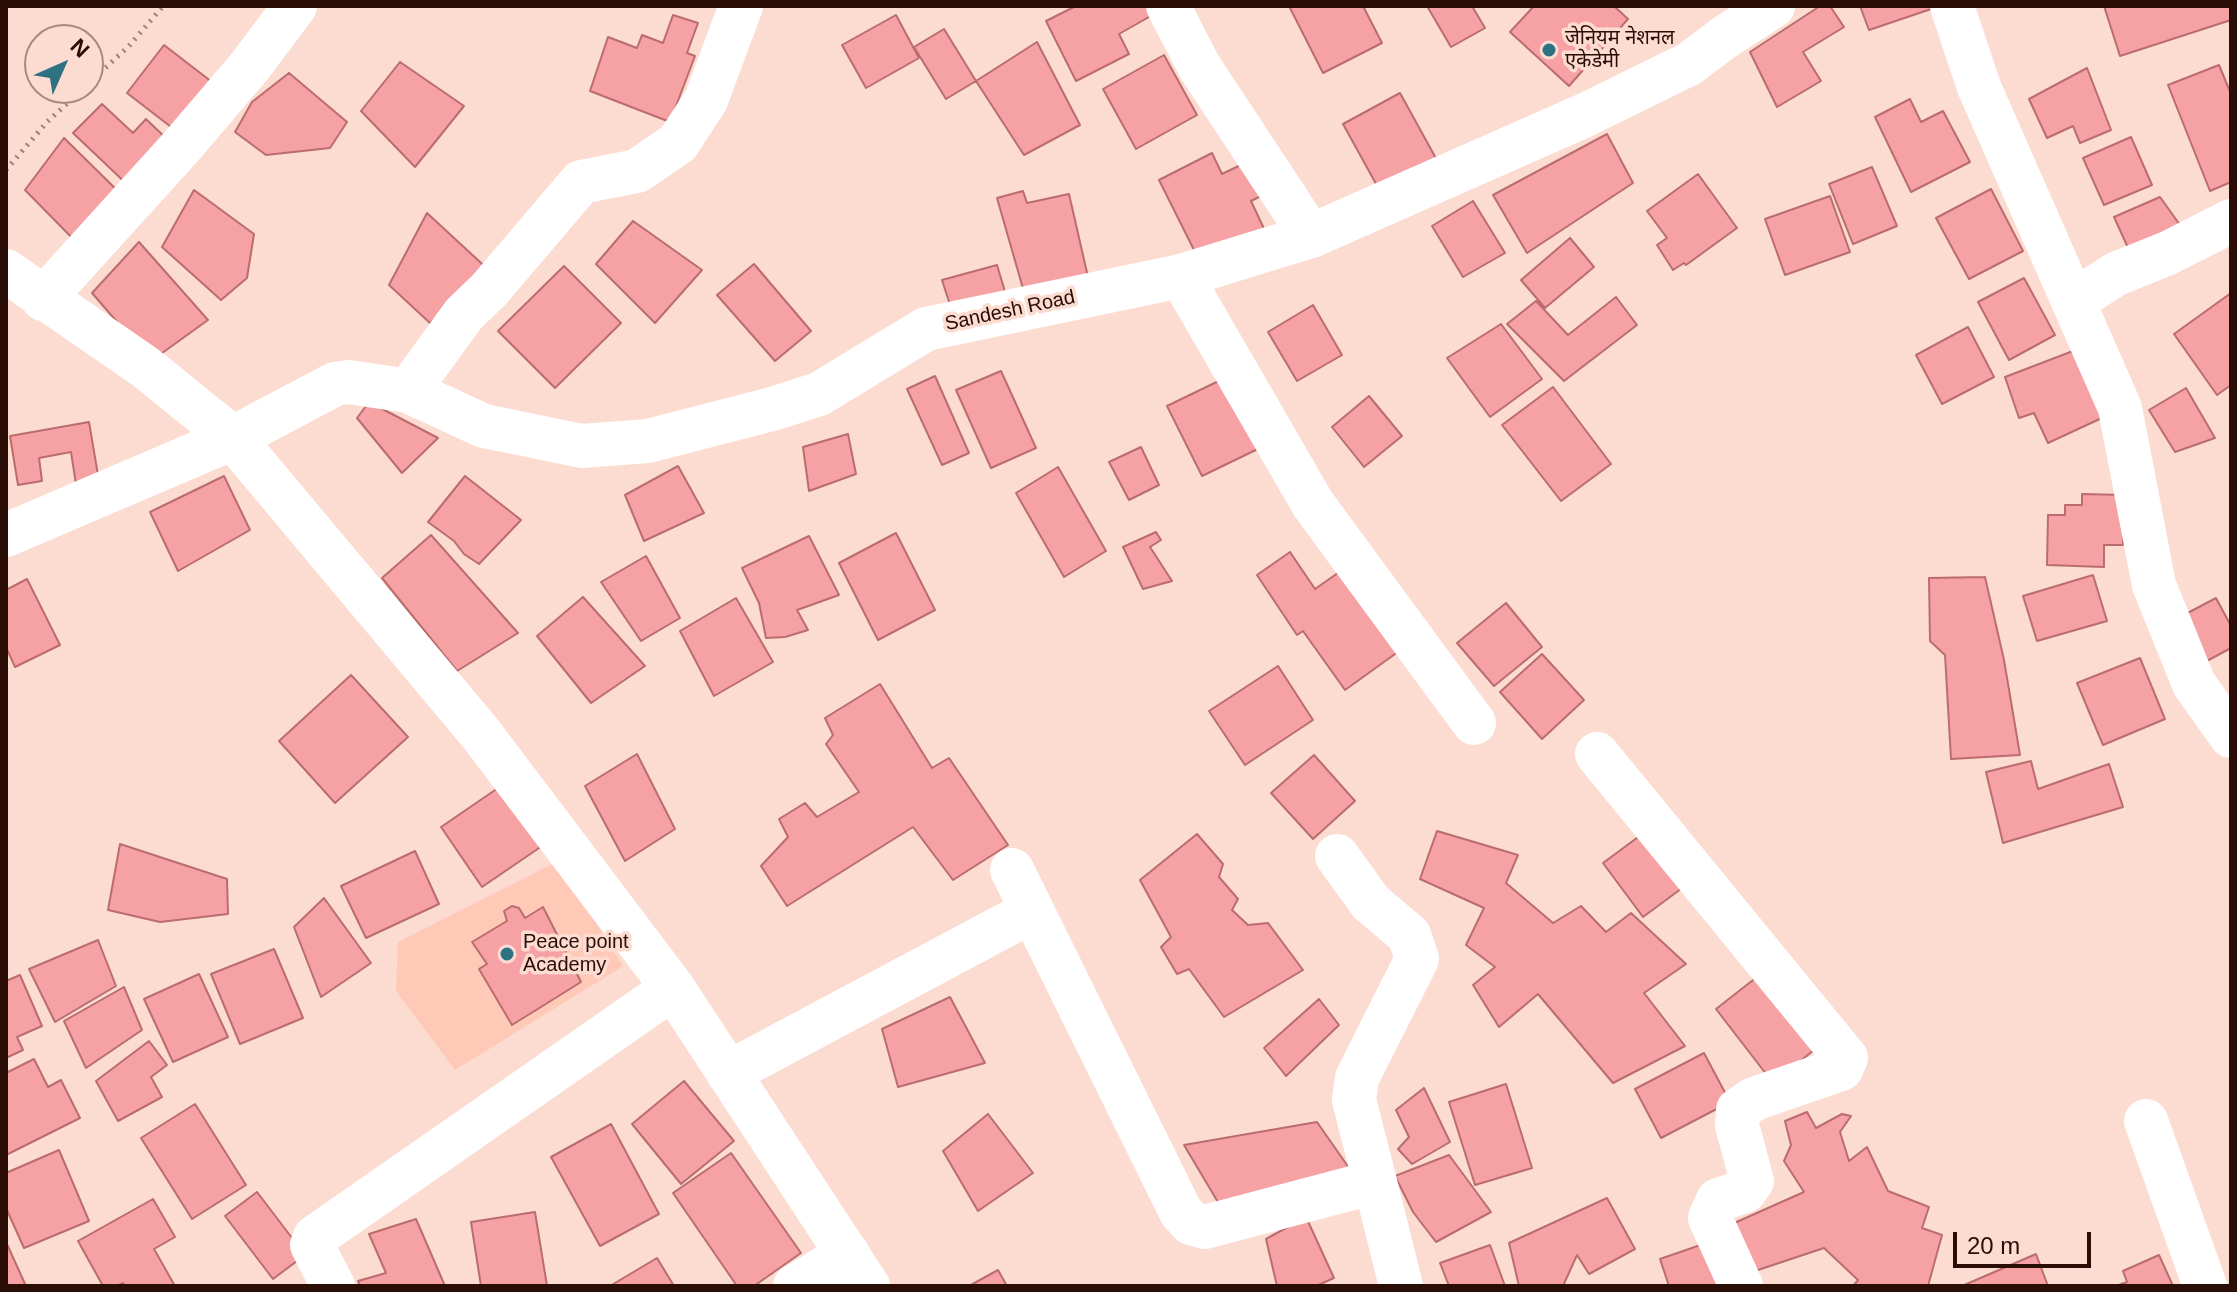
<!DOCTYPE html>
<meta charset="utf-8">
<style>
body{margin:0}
#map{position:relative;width:2237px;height:1292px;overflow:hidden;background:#fcdbd0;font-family:Helvetica,sans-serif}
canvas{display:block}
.frame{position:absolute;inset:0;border:8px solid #2a0e06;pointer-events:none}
.north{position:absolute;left:24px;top:24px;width:80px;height:80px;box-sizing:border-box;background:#fcdbd0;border:2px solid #a8897f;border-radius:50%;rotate:45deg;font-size:22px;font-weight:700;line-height:32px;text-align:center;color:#2a0e06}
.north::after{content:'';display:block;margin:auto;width:28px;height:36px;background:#2e7182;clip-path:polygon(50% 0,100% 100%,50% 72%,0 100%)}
.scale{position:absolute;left:1953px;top:1232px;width:138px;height:36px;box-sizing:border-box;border:4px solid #2a0e06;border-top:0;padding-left:10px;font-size:24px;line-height:28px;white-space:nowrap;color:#2a0e06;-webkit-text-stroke:6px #fcdbd0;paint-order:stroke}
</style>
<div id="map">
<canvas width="2237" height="1292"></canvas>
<div class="frame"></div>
<div class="north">N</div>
<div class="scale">20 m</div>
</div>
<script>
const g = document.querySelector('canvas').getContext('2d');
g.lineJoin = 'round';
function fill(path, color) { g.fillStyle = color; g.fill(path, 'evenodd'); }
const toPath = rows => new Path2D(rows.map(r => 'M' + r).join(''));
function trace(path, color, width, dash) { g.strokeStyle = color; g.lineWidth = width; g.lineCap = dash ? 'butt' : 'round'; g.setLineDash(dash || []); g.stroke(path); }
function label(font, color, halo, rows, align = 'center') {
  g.font = font + ' Helvetica,"Noto Sans Devanagari",sans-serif'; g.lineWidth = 7; g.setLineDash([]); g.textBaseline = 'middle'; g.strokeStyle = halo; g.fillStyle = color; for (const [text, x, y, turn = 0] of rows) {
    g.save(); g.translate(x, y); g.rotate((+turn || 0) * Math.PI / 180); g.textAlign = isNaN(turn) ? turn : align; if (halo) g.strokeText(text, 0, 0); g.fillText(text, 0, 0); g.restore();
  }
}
fill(toPath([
 [558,861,623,966,455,1070,396,991,398,942]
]), '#ffc9b8');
const building = toPath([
 [1076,6,1152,6,1156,13,1119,34,1129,54,1076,81,1046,21,1076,6],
 [1289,6,1363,6,1382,43,1323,73,1289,6],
 [1427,6,1472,6,1485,28,1451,47,1427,6],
 [1534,6,1614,6,1628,19,1569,86,1510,32,1534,6],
 [1820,6,1830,6,1844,27,1803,52,1821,81,1777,107,1750,52,1820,6],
 [1860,6,1940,6,1869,30,1860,6],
 [2104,6,2231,6,2231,20,2120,56,2104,6],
 [673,15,698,23,687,53,695,56,670,122,590,91,608,37,637,48,642,35,663,43,673,15],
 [896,15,919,58,866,88,842,45,896,15],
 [944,29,976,81,946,99,914,47,944,29],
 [1037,42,1080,125,1024,155,976,81,1037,42],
 [164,45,221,89,184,137,127,93,164,45],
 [1164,55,1197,115,1136,149,1103,89,1164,55],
 [400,62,464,106,415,167,361,111,400,62],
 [2219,65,2231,94,2231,182,2210,191,2168,85,2219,65],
 [2087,68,2111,130,2080,143,2073,126,2047,138,2029,99,2087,68],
 [289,73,347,122,330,148,266,155,235,132,252,102,289,73],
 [1400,93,1438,162,1381,193,1343,124,1400,93],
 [1910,99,1921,122,1943,111,1970,162,1911,192,1875,117,1910,99],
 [102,104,133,133,146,119,173,145,132,189,73,133,102,104],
 [1607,134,1633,183,1527,253,1493,195,1607,134],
 [2131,137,2152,185,2104,205,2083,158,2131,137],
 [64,138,127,200,85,251,25,190,64,138],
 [1212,153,1222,174,1253,159,1269,192,1251,201,1266,233,1201,264,1159,180,1212,153],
 [1872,167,1897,226,1853,244,1829,184,1872,167],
 [1698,174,1737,228,1686,265,1684,263,1673,270,1657,245,1667,238,1647,211,1698,174],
 [1991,189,2023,251,1969,279,1936,218,1991,189],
 [194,190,254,234,247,278,221,300,162,247,194,190],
 [1023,191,1027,203,1069,194,1088,277,1026,299,997,198,1023,191],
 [1830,196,1850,252,1785,275,1765,219,1830,196],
 [2160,197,2180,225,2129,250,2114,217,2160,197],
 [1473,201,1505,253,1463,277,1432,226,1473,201],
 [427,213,493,274,430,323,389,285,427,213],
 [633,221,702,270,655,323,596,264,633,221],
 [1570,238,1594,267,1545,308,1521,280,1570,238],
 [139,242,208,320,151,361,92,293,139,242],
 [754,264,811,331,775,361,717,295,754,264],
 [997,265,1006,295,952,311,942,280,997,265],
 [564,266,621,323,555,388,498,331,564,266],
 [2024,278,2055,335,2009,360,1978,302,2024,278],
 [2231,293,2231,385,2217,395,2174,334,2231,293],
 [1616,297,1637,325,1564,381,1507,324,1536,301,1568,335,1616,297],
 [1313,305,1342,355,1297,381,1268,332,1313,305],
 [1501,324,1542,379,1490,417,1447,358,1501,324],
 [1968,327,1994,377,1942,404,1916,355,1968,327],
 [2073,351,2104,417,2048,443,2034,413,2019,418,2005,377,2073,351],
 [1001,371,1036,448,991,468,956,390,1001,371],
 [935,376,969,453,942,465,907,389,935,376],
 [1229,376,1264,446,1202,476,1167,406,1229,376],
 [1553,387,1611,464,1561,501,1502,425,1553,387],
 [2186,388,2215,438,2175,452,2149,410,2186,388],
 [1369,396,1402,436,1364,467,1332,427,1369,396],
 [369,402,438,438,402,473,357,418,369,402],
 [89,422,100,487,77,491,71,452,39,458,42,481,18,485,10,436,89,422],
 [848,434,856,474,809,491,803,447,848,434],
 [1141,447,1159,485,1129,500,1109,462,1141,447],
 [678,466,704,513,644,541,625,495,678,466],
 [1058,467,1106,551,1064,577,1016,493,1058,467],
 [224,476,250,530,178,571,150,512,224,476],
 [465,476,521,520,479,564,464,554,454,541,428,522,465,476],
 [2082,494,2124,495,2123,545,2104,545,2104,567,2047,565,2048,515,2065,515,2065,505,2082,505,2082,494],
 [1156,532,1161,540,1150,547,1172,581,1143,589,1123,547,1156,532],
 [896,533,935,610,878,640,839,563,896,533],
 [431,535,518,633,457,671,382,578,431,535],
 [809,536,839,595,797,610,808,630,785,637,766,638,759,603,742,568,809,536],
 [1290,552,1315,589,1345,568,1402,649,1345,690,1303,631,1297,635,1257,575,1290,552],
 [646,556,680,618,641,641,601,582,646,556],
 [2093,575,2107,621,2037,641,2023,596,2093,575],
 [1985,577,2004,660,2020,755,1951,759,1945,655,1930,641,1929,578,1985,577],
 [27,579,60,645,15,667,6,647,6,590,27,579],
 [583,597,645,666,591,703,537,636,583,597],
 [736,598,773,662,714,696,680,631,736,598],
 [2216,598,2231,626,2231,648,2205,662,2180,617,2216,598],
 [1506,603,1542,647,1494,686,1457,643,1506,603],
 [1542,654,1584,700,1542,739,1500,692,1542,654],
 [2140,658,2165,719,2103,745,2077,683,2140,658],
 [1278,666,1313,720,1245,765,1209,711,1278,666],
 [351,675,408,737,335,803,279,741,351,675],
 [880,684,932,768,949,758,1008,845,953,880,913,827,787,906,761,866,788,837,779,819,805,803,817,817,859,792,826,744,833,735,825,718,880,684],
 [637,754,675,829,625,861,585,786,637,754],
 [1314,755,1355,801,1313,839,1271,793,1314,755],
 [2031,761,2038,789,2109,764,2123,807,2003,843,1986,772,2031,761],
 [501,786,542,846,482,887,441,827,501,786],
 [1649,829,1689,883,1643,917,1603,863,1649,829],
 [1437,831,1518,855,1506,883,1553,923,1581,906,1606,932,1631,913,1686,964,1644,993,1685,1046,1613,1083,1538,994,1499,1027,1473,985,1495,967,1466,945,1484,908,1420,879,1437,831],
 [1197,834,1223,864,1219,877,1238,899,1232,910,1248,925,1268,923,1303,970,1224,1017,1189,969,1177,974,1161,947,1171,937,1140,880,1197,834],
 [120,844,227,879,228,914,160,922,108,910,120,844],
 [415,851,439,904,366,938,341,886,415,851],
 [324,898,371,963,321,997,294,927,324,898],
 [512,906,519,908,525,918,543,907,581,982,512,1025,479,969,487,964,472,942,507,921,504,911,512,906],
 [98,940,116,986,55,1022,29,969,98,940],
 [274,949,303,1018,240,1044,211,974,274,949],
 [1762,973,1819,1046,1773,1083,1716,1009,1762,973],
 [199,974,228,1037,173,1062,144,999,199,974],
 [20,975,42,1026,17,1037,23,1050,6,1058,6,981,20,975],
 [124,987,142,1030,86,1068,64,1021,124,987],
 [950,997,985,1063,898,1087,882,1029,950,997],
 [1319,999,1339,1025,1286,1076,1264,1048,1319,999],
 [149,1041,167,1065,151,1077,162,1097,118,1121,96,1081,149,1041],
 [1704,1053,1730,1102,1661,1138,1635,1089,1704,1053],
 [34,1059,48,1087,61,1080,80,1118,6,1155,6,1073,34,1059],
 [684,1081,734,1141,681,1184,632,1124,684,1081],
 [1506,1084,1532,1168,1475,1185,1449,1102,1506,1084],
 [1424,1088,1450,1142,1412,1164,1398,1149,1409,1137,1396,1110,1424,1088],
 [195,1104,246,1185,192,1219,141,1138,195,1104],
 [1807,1112,1816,1128,1842,1114,1851,1116,1840,1132,1849,1161,1867,1147,1888,1191,1929,1207,1922,1228,1942,1235,1928,1286,1853,1286,1858,1280,1824,1248,1752,1272,1732,1224,1804,1192,1784,1161,1791,1145,1785,1121,1807,1112],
 [988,1114,1033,1173,978,1211,943,1151,988,1114],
 [1317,1122,1356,1178,1225,1214,1184,1145,1317,1122],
 [611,1124,659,1214,600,1246,551,1157,611,1124],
 [59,1150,89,1221,24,1248,6,1208,6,1173,59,1150],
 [731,1153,801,1253,754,1286,737,1286,673,1193,731,1153],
 [1449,1155,1491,1212,1436,1242,1413,1212,1395,1176,1449,1155],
 [257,1192,305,1255,273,1279,225,1216,257,1192],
 [1607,1198,1635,1249,1589,1274,1577,1255,1563,1286,1519,1286,1509,1243,1607,1198],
 [153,1199,175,1237,154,1249,175,1286,125,1286,123,1283,117,1286,103,1286,78,1241,153,1199],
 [535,1212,547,1286,481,1286,471,1222,535,1212],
 [1306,1217,1334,1278,1316,1286,1277,1286,1266,1239,1306,1217],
 [416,1219,445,1286,360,1286,358,1281,386,1273,369,1234,416,1219],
 [1715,1240,1730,1286,1669,1286,1660,1259,1715,1240],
 [6,1242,26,1286,6,1286,6,1242],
 [1490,1245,1505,1286,1449,1286,1440,1263,1490,1245],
 [2036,1254,2048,1286,1962,1286,2036,1254],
 [2159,1255,2173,1286,2116,1286,2127,1282,2123,1271,2159,1255],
 [657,1258,674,1286,610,1286,657,1258],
 [998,1270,1007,1286,969,1286,998,1270]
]);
fill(building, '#f6a2a5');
trace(building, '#ba6c6f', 2);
trace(toPath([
 [88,84,129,46,163,6],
 [6,170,47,122,84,88]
]), '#a08177', 5, [2, 6]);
trace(toPath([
 [1168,6,1199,66,1311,236],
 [1952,6,1979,87,2120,408,2154,585,2194,684,2231,736],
 [6,271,145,367,233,438,481,734,673,988,868,1286],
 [1181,276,1313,504,1474,723],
 [43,299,180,148,250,66,295,6],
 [2074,301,2116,274,2168,253,2231,221],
 [408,391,464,314,489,290,581,182,637,171,678,143,706,100,741,6],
 [6,535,233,438,335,384,349,382,408,391,484,426,582,446,648,441,772,409,819,394,926,329,1181,276,1311,236,1583,116,1689,64,1725,37,1773,6],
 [1597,754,1846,1058,1841,1069,1754,1099,1738,1110,1737,1125,1752,1181,1745,1191,1718,1200,1710,1218,1741,1286],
 [1337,856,1371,903,1409,935,1417,959,1357,1078,1354,1100,1375,1182],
 [1012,870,1181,1212,1191,1223,1205,1227,1375,1182,1401,1286],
 [728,1073,1032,911],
 [2146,1121,2205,1286],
 [333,1286,312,1245,315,1237,673,988],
 [795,1286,848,1254]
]), '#fff', 44);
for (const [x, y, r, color] of [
 [1549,50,8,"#2e7182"],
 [507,954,8,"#2e7182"]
]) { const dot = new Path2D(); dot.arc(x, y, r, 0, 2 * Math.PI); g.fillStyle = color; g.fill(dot); trace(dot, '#fcdbd0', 3); }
label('20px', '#2a0e06', '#fcdbd0', [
 ["जेनियम नेशनल",1565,38],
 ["एकेडेमी",1565,61],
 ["Peace point",523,942],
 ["Academy",523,965]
], 'left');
label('20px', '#2a0e06', '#fcdbd0', [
 ["Sandesh Road",1010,311,-12]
]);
</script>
